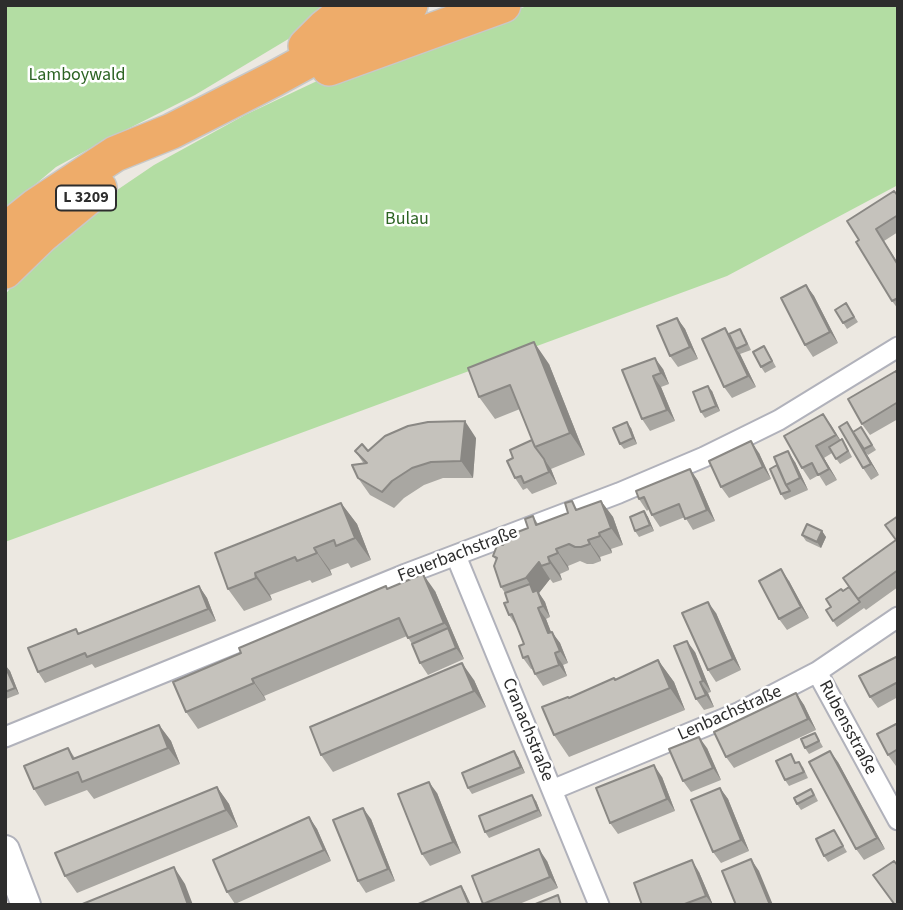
<!DOCTYPE html>
<meta charset="utf-8">
<style>
body{margin:0}
#map{position:relative;width:903px;height:910px;overflow:hidden;background:#ece8e1;font-family:"Source Sans 3",sans-serif}
canvas{display:block}
.frame{position:absolute;inset:0;border:7px solid #2d2d2d;pointer-events:none}
</style>
<div id="map">
<canvas width="903" height="910"></canvas>
<div class="frame"></div>
</div>
<script>
const g = document.querySelector('canvas').getContext('2d');
g.lineJoin = 'round';
function fill(path, color) { g.fillStyle = color; g.fill(path, 'evenodd'); }
const toPath = rows => new Path2D(rows.map(r => 'M' + r).join(''));
function trace(path, color, width, dash) { g.strokeStyle = color; g.lineWidth = width; g.lineCap = dash ? 'butt' : 'round'; g.setLineDash(dash || []); g.stroke(path); }
function label(font, color, halo, rows, align = 'center') {
  g.font = font + ' "Source Sans 3",sans-serif'; g.lineWidth = 5; g.setLineDash([]); g.textBaseline = 'middle'; g.strokeStyle = halo; g.fillStyle = color; for (const [text, x, y, turn = 0] of rows) {
    g.save(); g.translate(x, y); g.rotate((+turn || 0) * Math.PI / 180); g.textAlign = isNaN(turn) ? turn : align; if (halo) g.strokeText(text, 0, 0); g.fillText(text, 0, 0); g.restore();
  }
}
fill(toPath([
 [5,5,335,5,290,38,195,95,100,143,56,167,5,210],
 [530,5,898,5,898,185,727,276,5,542,5,295,31,261,92,207,154,165,245,115,334,73]
]), '#b3dda3');
const street = toPath([
 [456,556,599,905],
 [817,672,898,820],
 [5,737,406,574,619,493,704,457,779,420,898,347],
 [552,790,740,712,817,672,898,617]
]);
const secondary = toPath([
 [5,850,26,905]
]);
const highway = toPath([
 [306,46,324,28,353,5],
 [329,68,503,5],
 [5,231,36,206,115,154,172,131,274,79,410,5],
 [5,271,42,235,99,188]
]);
trace(street, '#b1b2bb', 23);
trace(secondary, '#b1b2bb', 32);
trace(highway, '#c8c8c8', 38);
trace(street, '#fff', 19);
trace(secondary, '#fff', 28);
trace(highway, '#eeac6a', 35);
fill(toPath([
 [898,196,898,232,884,241,898,263,898,309,892,301,859,240],
 [806,285,814,296,838,343,813,357,805,345],
 [846,303,858,322,847,329,835,310],
 [677,318,685,329,698,359,678,367,670,356],
 [729,334,744,335,751,350,740,354,756,387,732,398,724,387],
 [768,352,776,367,765,373,761,367],
 [549,364,585,455,551,469,557,484,532,494,527,488,523,490,515,478,513,458,532,440,520,409,495,419,479,397],
 [663,369,669,384,661,387,675,421,650,431,642,419,622,370],
 [898,374,898,419,870,435,862,424],
 [712,391,720,411,705,418,701,412],
 [823,414,840,440,846,445,852,457,840,464,832,453,824,458,837,480,826,486,819,475,810,480,802,468],
 [847,422,854,432,861,427,876,450,868,455,866,453,879,475,871,480,863,468],
 [631,428,637,444,624,449,620,444],
 [476,438,473,478,443,478,424,485,404,498,394,508,370,495,358,478,364,464,355,451,368,451],
 [759,453,771,479,729,498,721,487],
 [795,462,808,490,785,500,781,494,777,465],
 [690,469,698,481,715,521,693,530,685,517,660,527,652,515,649,509,647,511,639,499],
 [601,501,613,517,623,545,611,549,612,553,600,557,601,561,593,564,587,564,580,561,568,566,569,570,560,574,562,580,553,583,550,579,539,593,545,602,550,617,546,619,551,632,560,643,568,663,563,665,567,676,543,686,535,674,532,669,531,669,523,658,524,644,517,627,509,615,508,602,505,593,501,587,496,560,493,556,503,545,528,528,533,516,538,524],
 [341,503,357,524,371,560,351,568,348,563,330,570,332,575,312,583,310,580,270,595,272,600,244,611,228,589],
 [644,511,648,517,654,531,639,537,635,531],
 [898,516,898,587,866,610,864,608,837,627,826,610,831,607,843,591,849,587,896,541],
 [822,531,826,537,821,548,806,541,802,535],
 [789,581,809,618,787,630,779,619],
 [199,586,207,598,216,621,95,668,92,664,45,683,38,672,76,629,79,633],
 [388,589,435,591,464,659,428,675,420,663,412,644,407,636,264,696,266,700,198,729,186,712],
 [716,613,741,670,716,682,708,670],
 [695,652,711,692,708,693,714,707,704,710,696,699],
 [898,656,898,697,878,708,870,697],
 [658,660,674,682,685,710,569,757,554,735,569,698,615,680],
 [5,666,10,671,19,694,6,699],
 [474,680,486,707,333,772,321,755],
 [796,693,804,705,816,730,734,768,726,757],
 [898,723,898,765,896,766,888,755],
 [159,725,171,741,180,764,94,799,87,790,45,806,34,789,68,748,75,758],
 [815,733,823,747,809,754,805,748],
 [707,748,721,780,691,792,683,781],
 [518,757,525,773,472,794,468,788],
 [796,762,803,767,808,778,789,786,785,780],
 [838,762,885,849,864,860,856,849],
 [662,777,675,811,618,834,610,823],
 [217,787,229,804,238,827,77,893,65,876],
 [720,788,728,799,749,851,721,863,713,852],
 [437,793,461,853,430,866,422,854],
 [815,795,818,801,801,810,797,804],
 [536,801,542,816,489,838,485,832],
 [309,817,317,829,331,861,235,904,227,892],
 [371,819,395,881,366,893,358,881],
 [834,830,847,852,828,862,824,856],
 [547,861,558,888,517,905,484,905,472,876],
 [699,872,713,905,642,905]
]), '#a9a7a2');
fill(toPath([
 [806,285,814,296,838,343,830,332],
 [677,318,685,329,698,359,690,347],
 [725,328,733,340,736,349,740,354,756,387,748,376],
 [534,342,549,364,585,455,570,433],
 [655,358,663,369,669,384,661,373],
 [653,376,661,387,675,421,667,410],
 [708,386,712,391,720,411,716,406],
 [823,414,831,425,844,446,836,435],
 [465,421,476,438,473,478,461,461],
 [627,422,631,428,637,444,633,438],
 [847,422,855,434,879,475,871,464],
 [751,441,759,453,771,479,763,467],
 [816,446,824,458,837,480,829,469],
 [788,451,795,462,808,490,800,478],
 [544,459,551,469,557,484,549,472],
 [690,469,698,481,715,521,707,510],
 [601,501,613,517,623,545,611,528],
 [341,503,357,524,371,560,355,538],
 [644,511,648,517,654,531,650,525],
 [822,531,826,537,821,548,817,542],
 [599,533,611,549,612,553,600,536],
 [588,540,600,557,601,561,590,544],
 [314,548,330,570,332,575,317,553],
 [556,549,568,566,569,570,558,553],
 [548,557,560,574,562,580,550,563],
 [539,562,550,579,539,593,545,602,550,617,533,592,530,584,526,578],
 [781,569,789,581,809,618,801,607],
 [255,573,270,595,272,600,256,578],
 [423,574,435,591,464,659,456,648,448,628,444,623],
 [199,586,207,598,216,621,208,609],
 [708,602,716,613,741,670,733,659],
 [538,608,546,619,556,645,548,633],
 [552,632,560,643,568,663,560,651],
 [687,641,695,652,711,692,703,681],
 [555,653,563,665,567,676,559,665],
 [658,660,674,682,685,710,670,688],
 [462,663,474,680,486,707,474,691],
 [6,666,10,671,19,694,15,688],
 [252,679,264,696,266,700,254,683],
 [700,682,708,693,714,707,706,695],
 [796,693,804,705,816,730,808,719],
 [159,725,171,741,180,764,168,748],
 [699,737,707,748,721,780,713,768],
 [514,751,518,757,525,773,521,767],
 [830,751,838,762,885,849,877,838],
 [654,765,662,777,675,811,667,799],
 [429,782,437,793,461,853,453,842],
 [217,787,229,804,238,827,226,810],
 [720,788,728,799,749,851,741,840],
 [532,795,536,801,542,816,538,810],
 [363,808,371,819,395,881,388,869],
 [309,817,317,829,331,861,324,850],
 [539,849,547,861,558,888,550,877],
 [751,859,759,871,773,905,770,905],
 [692,860,699,872,713,905,706,896],
 [174,867,185,884,193,905,188,905],
 [461,886,465,892,471,905,469,905]
]), '#8a8884');
const building = toPath([
 [894,191,898,196,898,215,876,229,898,265,898,298,892,301,856,242,859,240,847,221,894,191],
 [806,285,830,332,805,345,781,298,806,285],
 [846,303,854,317,843,323,835,310,846,303],
 [677,318,690,347,670,356,657,326,677,318],
 [725,328,748,376,724,387,702,339,725,328],
 [740,329,747,344,736,349,729,334,740,329],
 [534,342,570,433,535,447,510,385,479,397,468,368,534,342],
 [764,346,772,361,761,367,753,352,764,346],
 [655,358,661,373,653,376,667,410,642,419,622,370,655,358],
 [896,371,898,375,898,402,862,424,848,399,896,371],
 [708,386,716,406,701,412,693,392,708,386],
 [823,414,836,435,816,446,829,469,818,475,812,463,802,468,784,436,823,414],
 [465,421,461,461,431,462,412,468,392,481,382,492,358,478,352,465,367,463,355,451,362,444,368,451,385,436,408,426,428,422,465,421],
 [627,422,633,438,620,444,613,428,627,422],
 [847,422,871,464,863,468,839,427,847,422],
 [861,427,872,445,864,449,853,432,861,427],
 [842,439,848,451,836,459,829,447,842,439],
 [532,440,535,447,544,459,549,472,524,483,521,476,515,478,507,461,513,458,510,450,532,440],
 [751,441,763,467,721,487,709,461,751,441],
 [788,451,800,478,786,485,774,457,788,451],
 [777,465,786,485,790,491,781,494,770,469,777,465],
 [690,469,707,510,685,519,679,504,652,515,644,497,639,499,636,491,690,469],
 [572,501,576,510,601,501,611,528,599,533,600,536,588,540,590,544,581,547,575,547,569,544,556,549,558,553,548,557,550,563,541,566,539,562,526,578,501,587,494,566,497,558,493,556,498,543,503,545,507,536,528,528,525,519,533,516,536,525,568,513,565,503,572,501],
 [341,503,355,538,336,546,334,540,314,548,317,553,297,561,295,557,255,573,256,578,228,589,215,553,341,503],
 [644,511,650,525,635,531,630,517,644,511],
 [898,516,898,570,858,599,843,578,896,540,885,525,898,516],
 [807,524,822,531,817,542,802,535,807,524],
 [781,569,801,607,779,619,759,581,781,569],
 [423,574,444,623,408,638,399,618,252,679,254,683,186,712,173,682,241,653,239,648,386,586,387,589,423,574],
 [530,584,533,592,537,590,543,606,538,608,548,633,552,632,560,651,555,653,559,665,535,674,528,656,523,658,519,646,524,644,512,614,509,615,504,603,508,602,505,593,530,584],
 [199,586,208,609,87,657,85,653,38,672,28,648,76,629,78,634,199,586],
 [849,587,860,602,833,621,826,610,831,607,826,599,841,589,843,591,849,587],
 [708,602,733,659,708,670,682,613,708,602],
 [448,628,456,648,420,663,412,644,448,628],
 [687,641,703,681,700,682,706,695,696,699,674,646,687,641],
 [898,656,898,682,870,697,859,676,898,656],
 [658,660,670,688,554,735,542,707,568,697,569,698,614,678,615,680,658,660],
 [462,663,474,691,321,755,310,727,462,663],
 [5,666,15,688,5,692,5,666],
 [796,693,808,719,726,757,714,732,796,693],
 [898,723,898,749,888,755,877,734,898,723],
 [159,725,168,748,82,782,78,772,34,789,24,766,68,748,73,759,159,725],
 [815,733,819,741,805,748,801,739,815,733],
 [699,737,713,768,683,781,669,749,699,737],
 [514,751,521,767,468,788,462,773,514,751],
 [830,751,877,838,856,849,809,762,830,751],
 [791,754,795,763,799,762,804,772,785,780,776,761,791,754],
 [654,765,667,799,610,823,596,788,654,765],
 [429,782,453,842,422,854,398,794,429,782],
 [217,787,226,810,65,876,55,853,217,787],
 [720,788,741,840,713,852,691,800,720,788],
 [811,789,814,795,797,804,794,798,811,789],
 [532,795,538,810,485,832,479,816,532,795],
 [363,808,388,869,358,881,333,820,363,808],
 [309,817,324,850,227,892,213,860,309,817],
 [834,830,843,846,824,856,816,839,834,830],
 [539,849,550,877,483,904,472,876,539,849],
 [751,859,770,905,736,905,722,871,751,859],
 [692,860,706,896,682,905,642,905,634,883,692,860],
 [894,861,898,866,898,905,895,905,873,875,894,861],
 [174,867,188,905,80,905,174,867],
 [461,886,469,905,416,905,461,886],
 [558,895,561,905,533,905,558,895]
]);
fill(building, '#c5c2bc');
trace(building, '#8a8884', 2);
for (const [x, y, w] of [
 [86,198,60]
]) { const box = new Path2D(); box.roundRect(x - w / 2, y - 12.5, w, 25, 5); g.fillStyle = '#fff'; g.fill(box); trace(box, '#2d2d2d', 2); }
label('bold 16px', '#2d2d2d', null, [
 ["L 3209",86,198]
]);
label('18px', '#2c6323', '#fff', [
 ["Lamboywald",77,76],
 ["Bulau",407,220]
]);
label('18px', '#2d2d2d', '#fff', [
 ["Feuerbachstraße",458,555,-21],
 ["Lenbachstraße",730,714,-24],
 ["Rubensstraße",847,728,62],
 ["Cranachstraße",527,730,68]
]);
</script>
